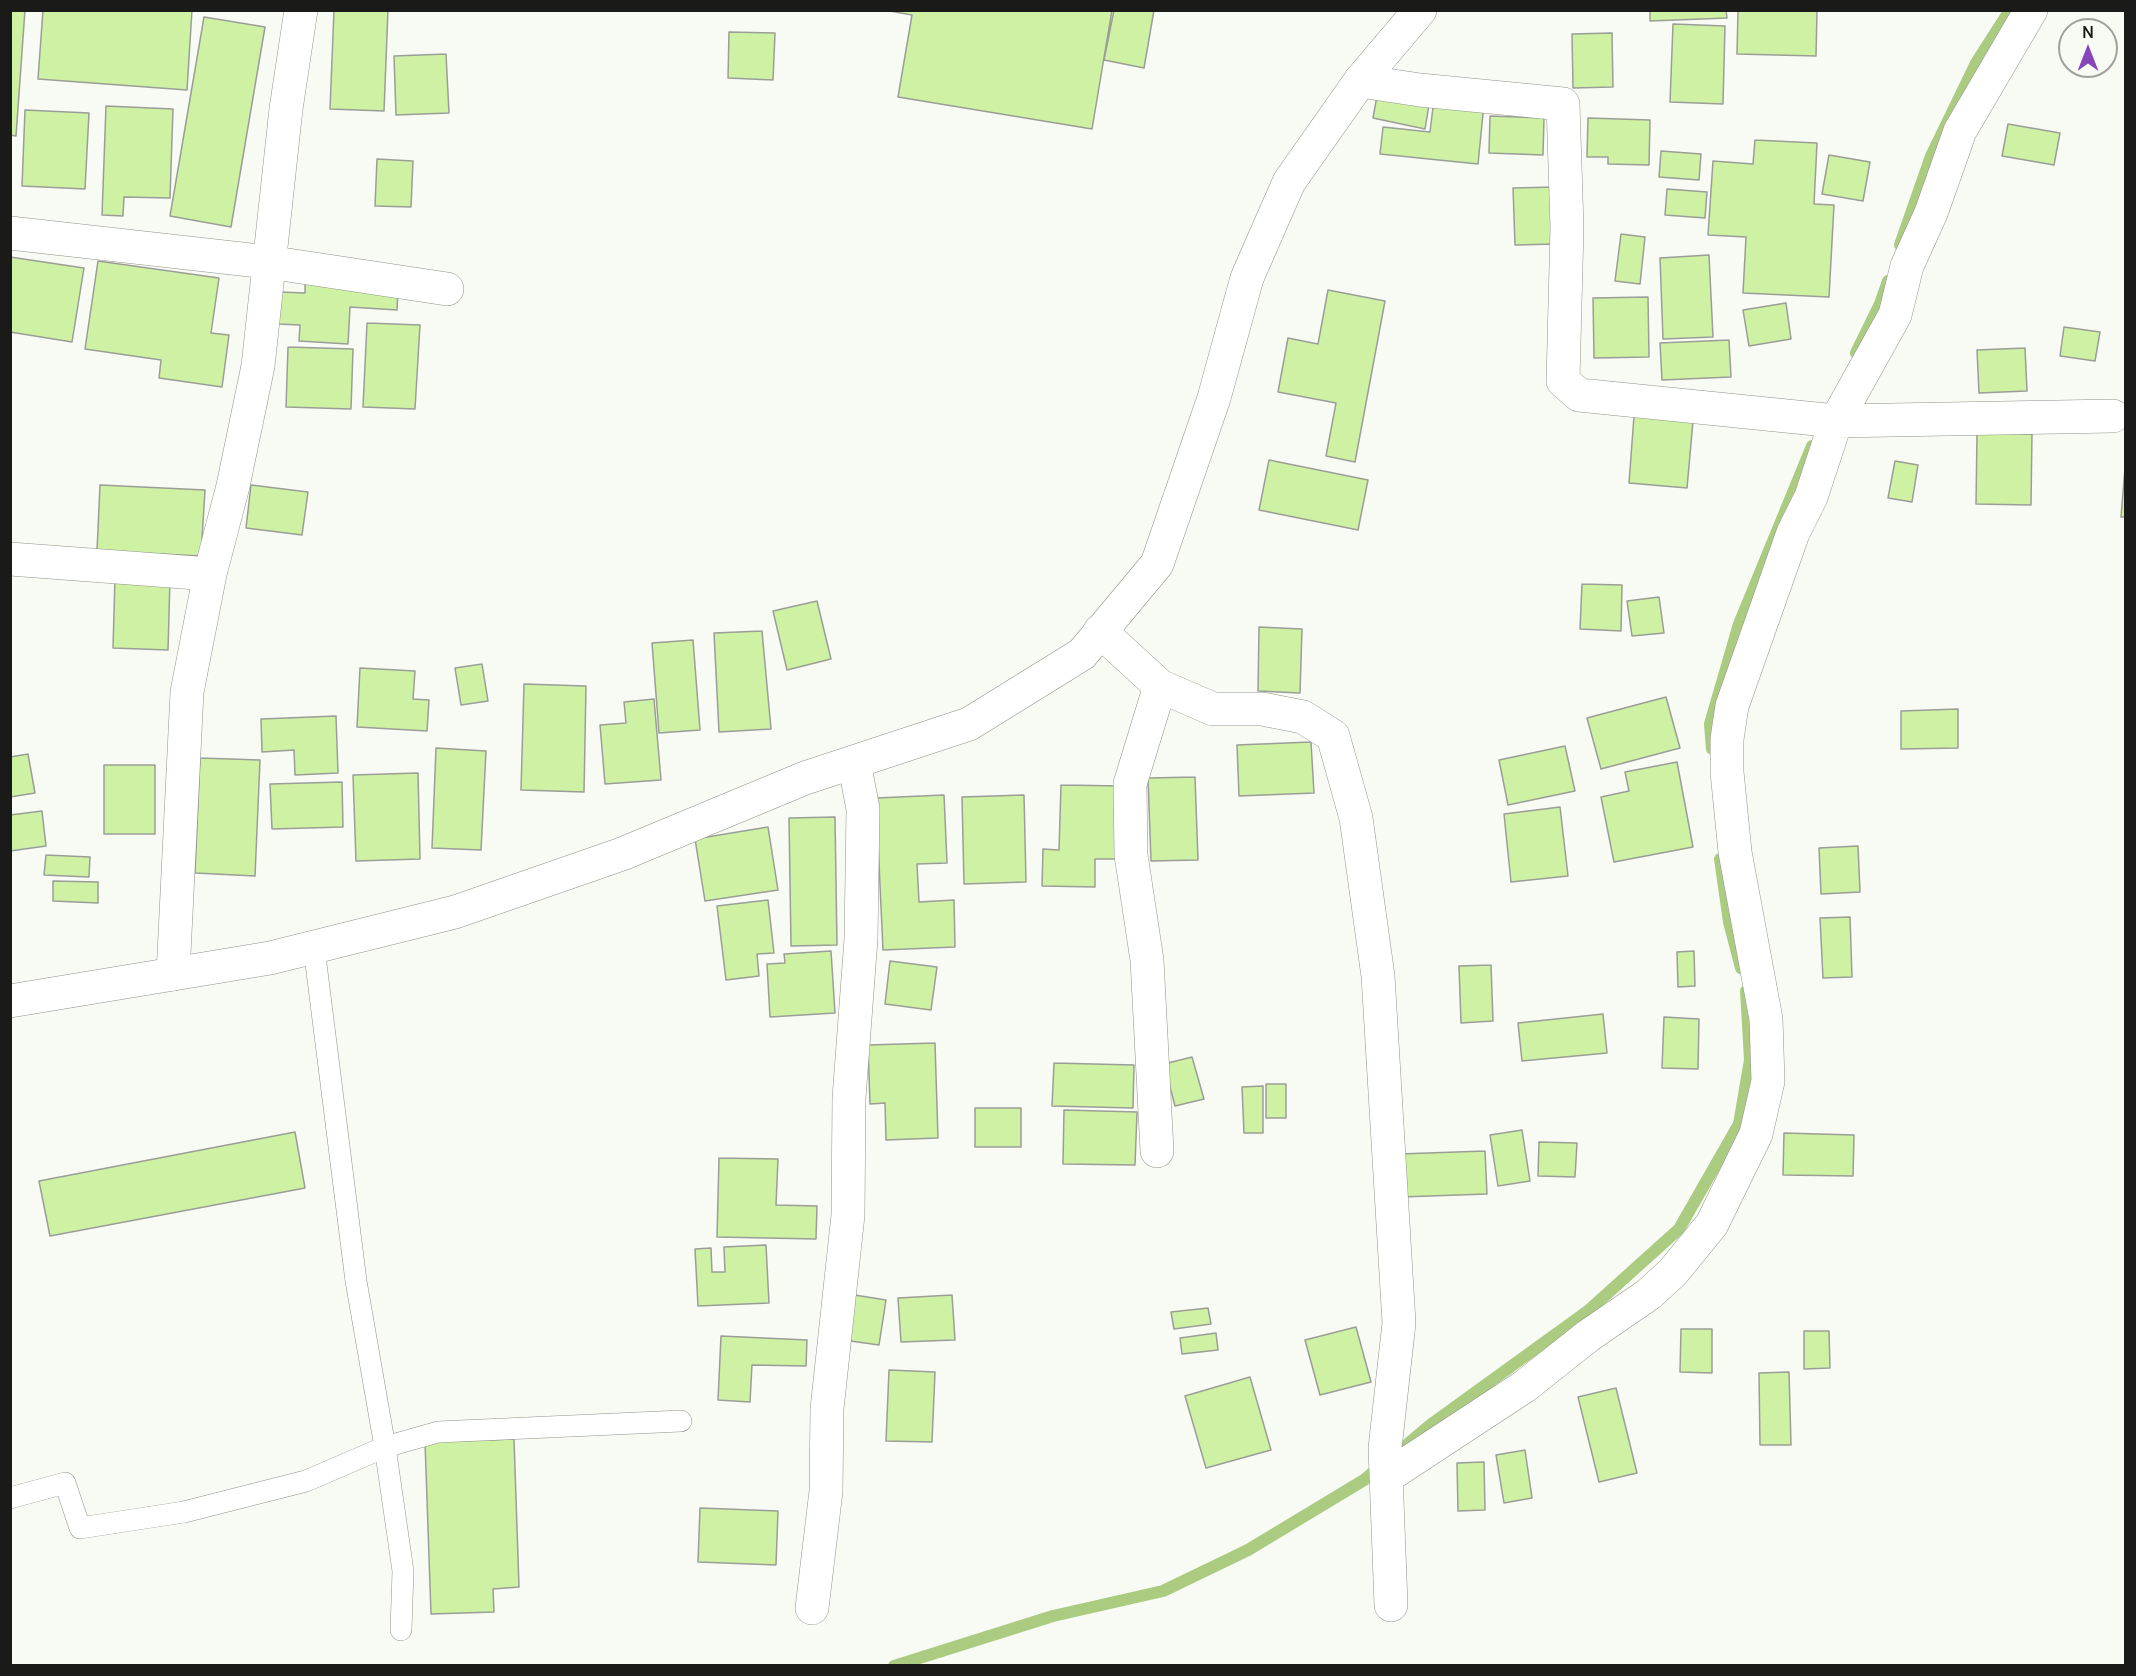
<!DOCTYPE html>
<style>
body{margin:0}
#map{position:relative;width:2136px;height:1676px;overflow:hidden;background:#f7fbf4;font-family:Manrope,sans-serif}
canvas{display:block}
.frame{position:absolute;inset:0;border:12px solid #1a1b18;pointer-events:none}
.north{position:absolute;left:2058px;top:18px;width:60px;height:60px;box-sizing:border-box;background:#f7fbf4;border:2px solid #9fa19c;border-radius:50%;rotate:0deg;font-size:16px;font-weight:700;line-height:24px;text-align:center;color:#1a1b18}
.north::after{content:'';display:block;margin:auto;width:21px;height:27px;background:#8845b9;clip-path:polygon(50% 0,100% 100%,50% 72%,0 100%)}
</style>
<div id="map">
<canvas width="2136" height="1676"></canvas>
<div class="frame"></div>
<div class="north">N</div>
</div>
<script>
const g = document.querySelector('canvas').getContext('2d');
g.lineJoin = 'round';
const toPath = rows => new Path2D(rows.map(r => 'M' + r).join(''));
function trace(path, color, width, dash) { g.strokeStyle = color; g.lineWidth = width; g.lineCap = dash ? 'butt' : 'round'; g.setLineDash(dash || []); g.stroke(path); }
function fill(path, color) { g.fillStyle = color; g.fill(path, 'evenodd'); }
trace(toPath([
 [1900,245,1931,156,1976,63,2010,10],
 [1856,353,1880,304,1888,281],
 [1712,749,1710,724,1739,624,1812,446],
 [1720,859,1729,922,1741,968],
 [1397,1453,1430,1425,1589,1310,1679,1229,1739,1124,1750,1060,1746,991],
 [894,1666,1053,1616,1163,1591,1248,1550,1364,1480,1381,1466]
]), '#aacb80', 12);
const building = toPath([
 [10,10,25,10,16,136,10,135,10,10],
 [43,10,192,10,187,90,38,79,43,10],
 [334,10,388,10,384,111,330,109,334,10],
 [884,10,1112,10,1092,129,898,97,912,15,884,10],
 [1114,10,1154,10,1144,68,1104,60,1114,10],
 [1650,10,1726,10,1727,18,1650,21,1650,10],
 [1738,10,1817,10,1816,56,1737,54,1738,10],
 [204,17,265,27,231,227,170,216,204,17],
 [1673,24,1725,26,1723,104,1670,102,1673,24],
 [729,32,775,33,773,80,728,78,729,32],
 [1612,33,1613,87,1573,88,1572,34,1612,33],
 [446,54,449,113,396,115,394,56,446,54],
 [1378,90,1430,99,1425,129,1373,118,1378,90],
 [1434,99,1484,104,1478,164,1380,154,1383,127,1430,132,1434,99],
 [106,106,173,109,170,198,124,197,123,216,102,215,106,106],
 [25,110,89,113,85,189,22,186,25,110],
 [1490,116,1544,118,1543,155,1489,153,1490,116],
 [1588,118,1650,120,1649,165,1608,164,1608,157,1587,157,1588,118],
 [2008,124,2060,133,2054,165,2002,156,2008,124],
 [1755,140,1817,143,1814,204,1834,205,1829,297,1743,293,1746,237,1708,235,1713,161,1753,164,1755,140],
 [1661,151,1701,154,1699,180,1659,177,1661,151],
 [1829,155,1870,162,1863,201,1822,194,1829,155],
 [377,159,413,161,411,207,375,206,377,159],
 [1555,187,1556,244,1515,245,1513,188,1555,187],
 [1667,189,1707,192,1705,218,1665,215,1667,189],
 [1621,234,1645,237,1640,284,1615,281,1621,234],
 [1709,255,1713,337,1663,339,1660,258,1709,255],
 [10,257,84,268,72,342,10,332,10,257],
 [98,261,219,278,211,333,229,335,222,387,159,378,161,360,85,349,98,261],
 [305,283,398,288,397,310,350,307,348,344,299,341,300,325,278,324,280,292,305,293,305,283],
 [1328,290,1385,301,1355,462,1326,456,1336,403,1278,392,1288,338,1318,344,1328,290],
 [1648,297,1649,357,1594,358,1593,298,1648,297],
 [1786,303,1791,339,1749,346,1743,310,1786,303],
 [367,323,420,325,415,409,363,407,367,323],
 [2064,327,2100,332,2095,361,2060,356,2064,327],
 [1729,340,1731,377,1662,380,1660,343,1729,340],
 [288,347,353,349,351,409,286,407,288,347],
 [2025,348,2027,391,1979,393,1977,350,2025,348],
 [1634,416,1693,421,1687,488,1629,483,1634,416],
 [1977,433,2032,434,2031,505,1976,504,1977,433],
 [2126,456,2126,517,2121,517,2126,456],
 [1269,460,1368,480,1358,530,1259,510,1269,460],
 [1895,461,1918,465,1912,502,1888,498,1895,461],
 [100,485,205,490,201,556,97,551,100,485],
 [251,485,308,492,302,535,246,528,251,485],
 [115,577,170,579,168,650,113,648,115,577],
 [1582,584,1622,585,1621,631,1580,629,1582,584],
 [1659,597,1664,633,1632,636,1627,601,1659,597],
 [817,601,831,659,787,670,773,611,817,601],
 [1259,627,1302,629,1300,693,1258,691,1259,627],
 [762,631,771,729,719,732,714,633,762,631],
 [693,640,700,730,659,733,652,643,693,640],
 [482,664,488,701,461,705,455,668,482,664],
 [360,668,415,671,413,699,429,700,427,731,357,727,360,668],
 [524,684,586,686,584,792,521,790,524,684],
 [1666,697,1680,748,1601,769,1587,718,1666,697],
 [654,699,661,780,605,784,600,725,626,723,624,702,654,699],
 [1958,709,1958,748,1901,749,1901,711,1958,709],
 [336,716,338,773,295,775,294,750,262,752,261,719,336,716],
 [1311,742,1314,793,1239,796,1237,745,1311,742],
 [1565,746,1575,791,1508,805,1499,760,1565,746],
 [436,748,486,751,481,850,432,848,436,748],
 [28,754,35,793,10,797,10,757,28,754],
 [200,758,260,760,255,876,195,873,200,758],
 [1677,762,1693,847,1614,862,1601,797,1629,791,1625,772,1677,762],
 [104,765,155,765,155,834,104,834,104,765],
 [418,773,420,859,356,861,353,775,418,773],
 [1195,777,1198,860,1151,861,1148,778,1195,777],
 [342,782,343,827,272,829,270,784,342,782],
 [1061,785,1123,786,1121,859,1095,859,1095,887,1042,886,1043,849,1059,850,1061,785],
 [944,795,947,863,917,864,919,902,954,900,955,947,883,950,876,798,944,795],
 [1024,795,1026,882,964,884,962,797,1024,795],
 [1560,807,1568,876,1511,882,1504,814,1560,807],
 [42,811,46,846,10,851,10,815,42,811],
 [835,817,837,945,791,946,789,818,835,817],
 [768,827,778,890,705,901,695,839,768,827],
 [1858,846,1860,892,1821,894,1819,848,1858,846],
 [46,855,90,857,89,877,44,875,46,855],
 [53,881,98,882,98,903,53,901,53,881],
 [768,900,774,953,757,954,759,976,726,980,717,906,768,900],
 [1850,917,1852,977,1823,978,1820,918,1850,917],
 [831,951,835,1013,770,1017,767,964,785,963,784,954,831,951],
 [1694,951,1695,986,1678,987,1677,952,1694,951],
 [890,961,937,967,931,1010,885,1004,890,961],
 [1491,965,1493,1021,1461,1023,1459,966,1491,965],
 [1603,1014,1607,1053,1522,1061,1518,1023,1603,1014],
 [1664,1017,1699,1019,1698,1069,1662,1068,1664,1017],
 [935,1043,938,1138,886,1140,885,1103,870,1104,868,1045,935,1043],
 [1192,1057,1204,1099,1175,1106,1164,1064,1192,1057],
 [1054,1063,1134,1065,1133,1108,1052,1106,1054,1063],
 [1266,1084,1286,1084,1286,1118,1266,1118,1266,1084],
 [1263,1086,1263,1133,1244,1133,1242,1087,1263,1086],
 [975,1108,1021,1108,1021,1147,975,1147,975,1108],
 [1064,1110,1137,1112,1135,1165,1063,1164,1064,1110],
 [1522,1130,1530,1181,1498,1186,1490,1135,1522,1130],
 [295,1132,305,1188,50,1236,39,1181,295,1132],
 [1784,1133,1854,1135,1853,1176,1783,1175,1784,1133],
 [1539,1142,1577,1143,1575,1177,1538,1176,1539,1142],
 [1485,1151,1487,1194,1401,1197,1399,1154,1485,1151],
 [719,1158,778,1159,776,1205,817,1206,816,1239,717,1237,719,1158],
 [766,1245,769,1303,698,1306,695,1249,711,1248,712,1272,725,1272,724,1247,766,1245],
 [842,1293,886,1300,879,1345,836,1339,842,1293],
 [952,1295,955,1340,901,1342,898,1298,952,1295],
 [1208,1308,1211,1324,1174,1329,1171,1312,1208,1308],
 [1356,1327,1371,1382,1320,1395,1305,1340,1356,1327],
 [1681,1329,1712,1329,1712,1373,1680,1372,1681,1329],
 [1804,1331,1829,1331,1830,1368,1804,1369,1804,1331],
 [1216,1333,1218,1350,1182,1354,1180,1338,1216,1333],
 [721,1336,807,1340,806,1366,752,1365,750,1402,718,1400,721,1336],
 [889,1370,935,1372,932,1442,886,1441,889,1370],
 [1789,1372,1791,1445,1760,1445,1759,1373,1789,1372],
 [1250,1377,1271,1450,1206,1468,1185,1396,1250,1377],
 [1616,1388,1637,1473,1599,1482,1578,1397,1616,1388],
 [514,1439,519,1587,493,1589,494,1612,431,1614,425,1442,514,1439],
 [1525,1450,1532,1498,1504,1503,1496,1455,1525,1450],
 [1484,1462,1485,1510,1458,1511,1457,1463,1484,1462],
 [700,1508,778,1511,776,1565,698,1562,700,1508]
]);
fill(building, '#cff1a4');
trace(building, '#9a9e97', 1.5);
const lane = toPath([
 [314,948,356,1281,385,1447,438,1432,681,1421],
 [10,1498,65,1483,80,1528,184,1512,306,1481,385,1447,403,1571,401,1630]
]);
const street = toPath([
 [1360,81,1420,90,1563,104,1567,227,1563,381,1579,395,1836,421,2113,416],
 [10,233,268,262,447,289],
 [10,559,210,574],
 [1100,631,1160,686,1213,709,1262,709,1303,717,1333,736,1356,818,1378,976,1399,1323,1385,1448,1391,1605],
 [173,974,187,692,210,574,233,486,258,366,286,109,301,10],
 [1157,1151,1147,960,1131,855,1130,784,1160,686],
 [1388,1476,1525,1386,1588,1336,1649,1294,1673,1272,1712,1224,1756,1134,1768,1081,1766,1019,1735,852,1727,772,1727,739,1732,706,1793,533,1811,497,1836,421,1895,315,1907,266,1931,213,1960,131,2031,10],
 [812,1608,826,1491,827,1409,848,1215,849,1098,861,939,863,809,854,762]
]);
const secondary = toPath([
 [10,1001,270,958,455,912,622,854,805,778,969,724,1082,654,1157,564,1214,398,1247,278,1289,182,1360,81,1420,10]
]);
trace(lane, '#90938c', 22);
trace(street, '#90938c', 34);
trace(secondary, '#90938c', 34);
trace(lane, '#fff', 21);
trace(street, '#fff', 33);
trace(secondary, '#fff', 33);
</script>
